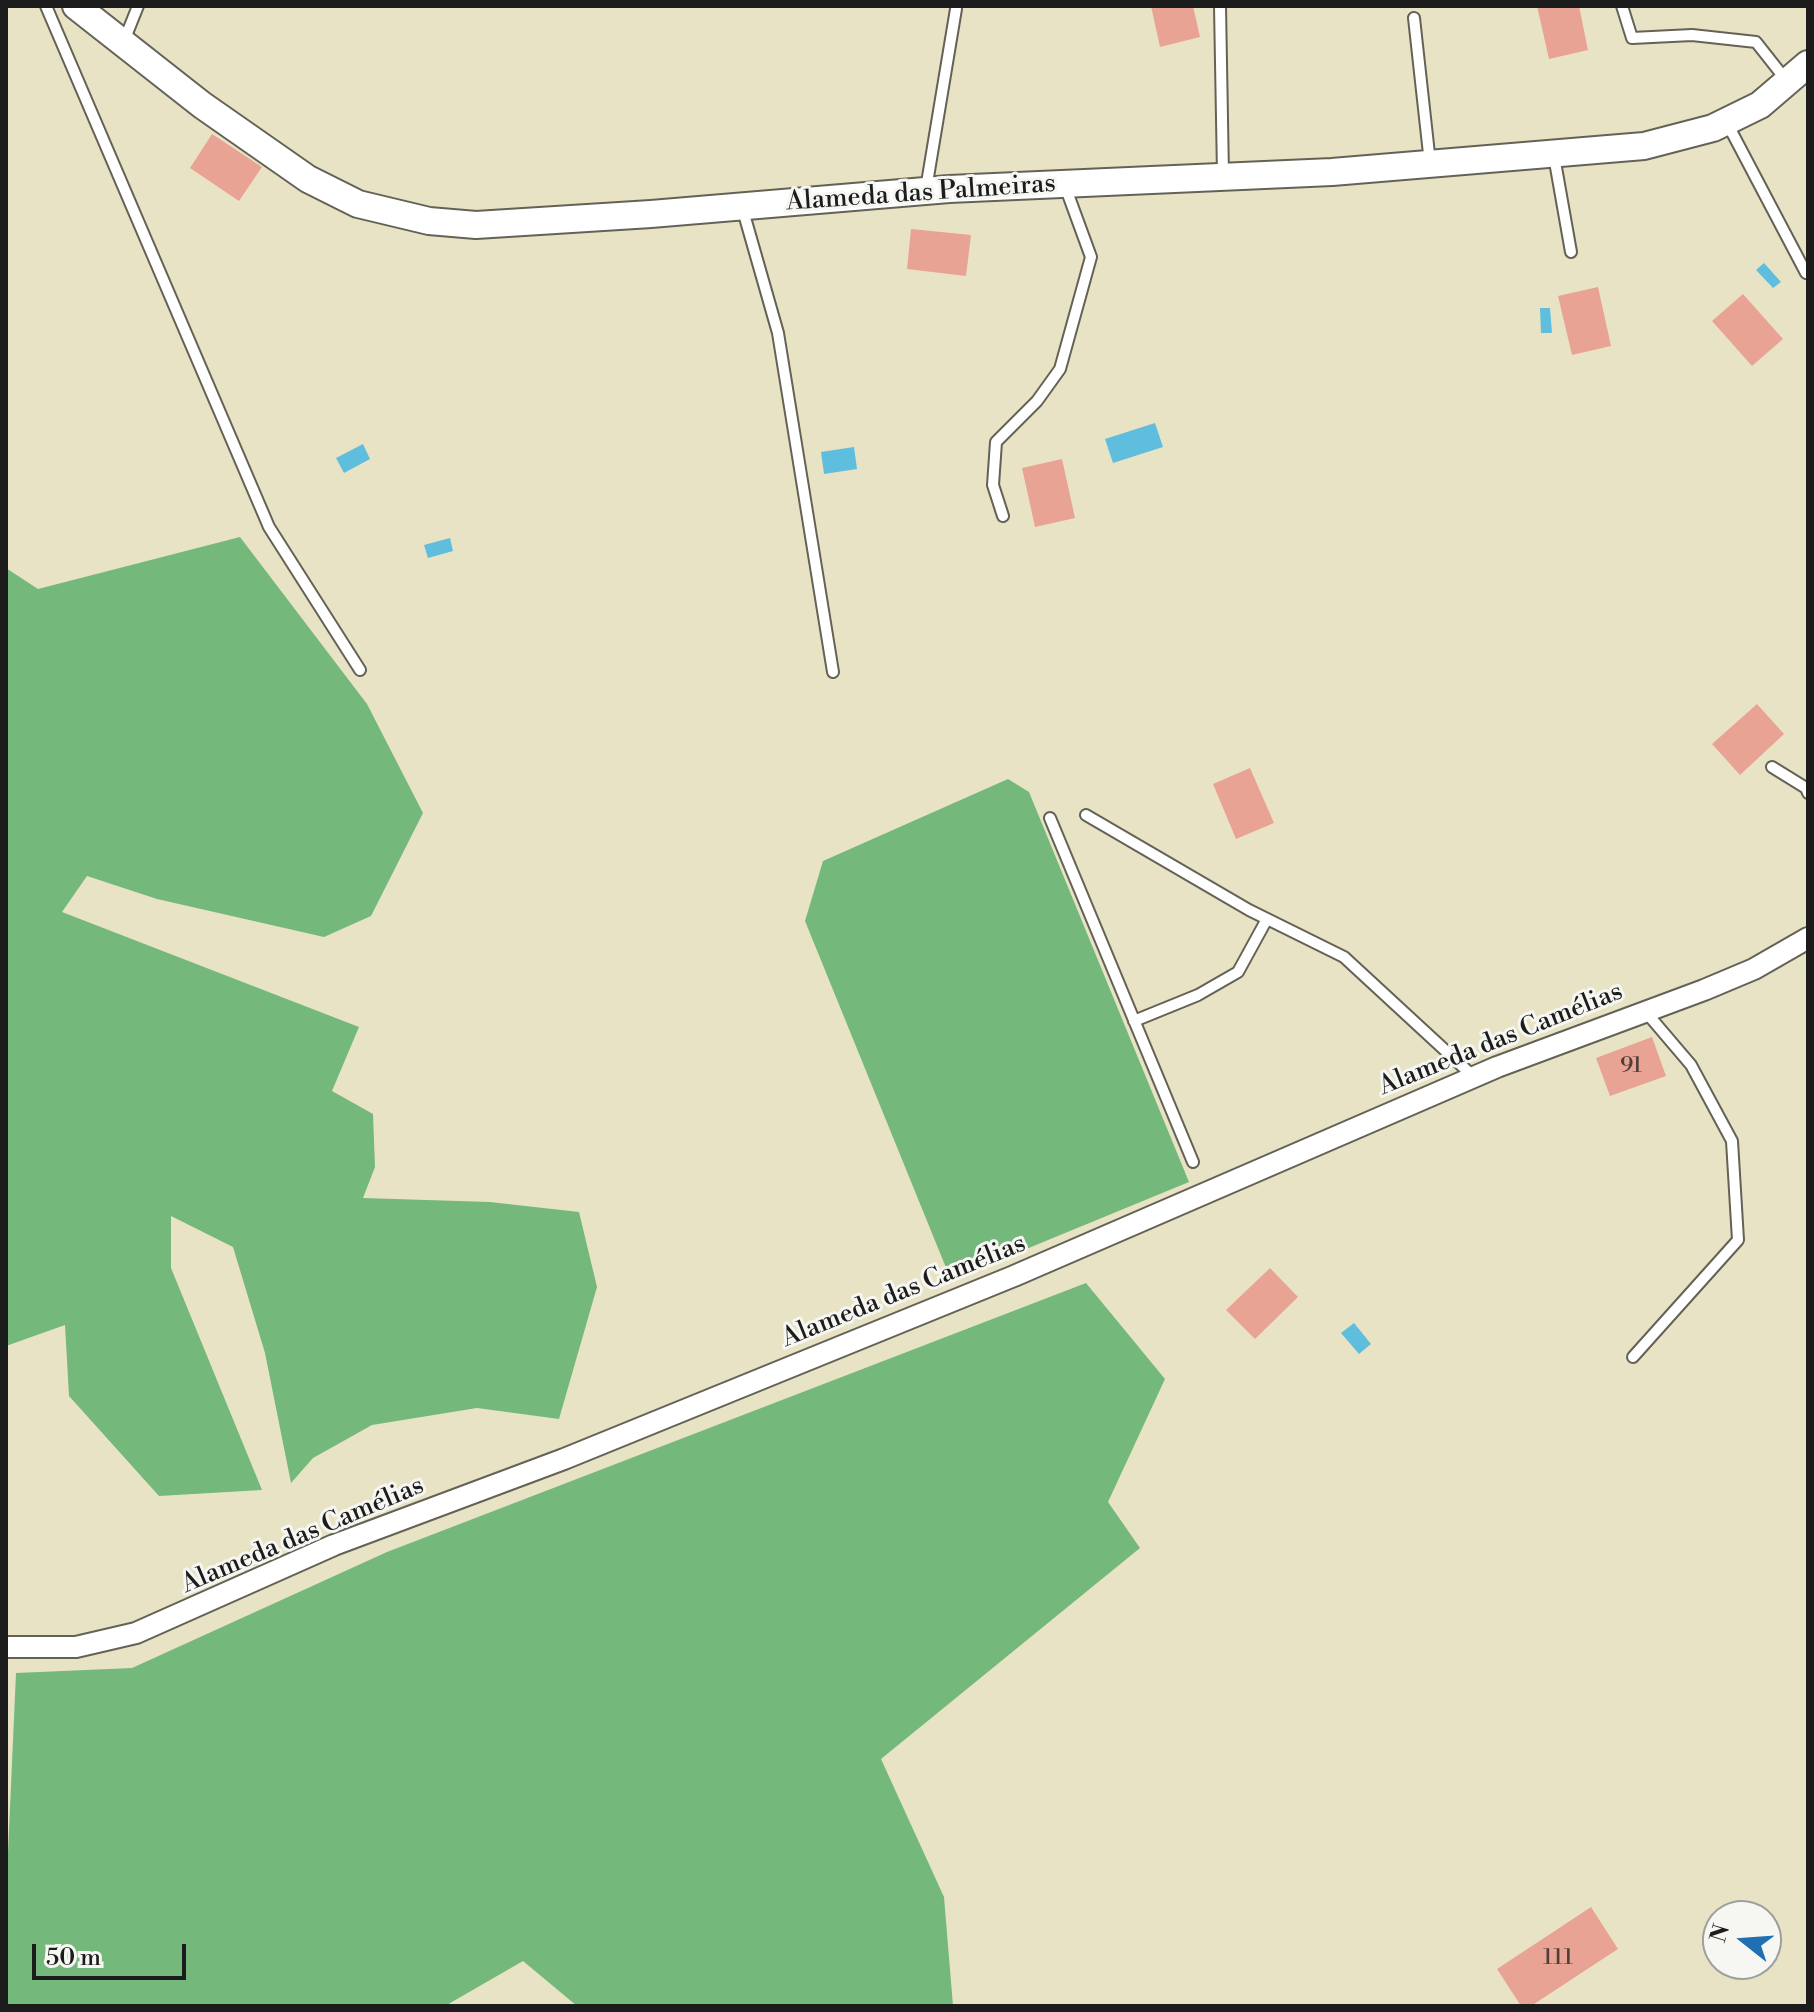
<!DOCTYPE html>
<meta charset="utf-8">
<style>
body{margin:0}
#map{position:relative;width:1814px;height:2012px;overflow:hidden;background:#e9e3c5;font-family:"Libre Bodoni",serif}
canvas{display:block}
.frame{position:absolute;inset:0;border:8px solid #1c1c1c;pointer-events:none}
.north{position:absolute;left:1702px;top:1900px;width:80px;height:80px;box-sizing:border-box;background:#f6f6f2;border:2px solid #9f9f9c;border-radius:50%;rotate:287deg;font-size:22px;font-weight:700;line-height:32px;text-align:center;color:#1c1c1c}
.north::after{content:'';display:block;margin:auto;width:28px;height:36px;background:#1f6fb2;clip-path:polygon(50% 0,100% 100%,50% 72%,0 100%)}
.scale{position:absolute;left:32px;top:1944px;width:154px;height:36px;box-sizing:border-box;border:4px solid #1c1c1c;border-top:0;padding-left:10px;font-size:24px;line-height:28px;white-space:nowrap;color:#1c1c1c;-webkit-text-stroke:6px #f6f6f2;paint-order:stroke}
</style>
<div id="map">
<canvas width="1814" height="2012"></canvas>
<div class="frame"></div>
<div class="north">N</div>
<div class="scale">50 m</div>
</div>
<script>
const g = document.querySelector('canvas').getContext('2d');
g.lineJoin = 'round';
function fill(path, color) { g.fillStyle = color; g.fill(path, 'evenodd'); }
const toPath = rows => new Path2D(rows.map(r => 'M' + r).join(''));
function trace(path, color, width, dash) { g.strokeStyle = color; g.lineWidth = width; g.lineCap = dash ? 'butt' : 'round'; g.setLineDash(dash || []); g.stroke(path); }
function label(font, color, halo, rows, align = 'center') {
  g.font = font + ' "Libre Bodoni",serif'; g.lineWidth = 6; g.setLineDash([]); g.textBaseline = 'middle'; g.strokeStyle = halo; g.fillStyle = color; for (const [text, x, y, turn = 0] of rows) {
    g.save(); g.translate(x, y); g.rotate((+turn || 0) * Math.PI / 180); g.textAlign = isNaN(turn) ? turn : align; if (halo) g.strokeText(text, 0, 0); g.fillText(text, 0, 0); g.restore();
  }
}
fill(toPath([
 [240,537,367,704,423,813,371,916,324,937,157,899,87,876,62,912,359,1027,332,1091,373,1114,375,1167,363,1198,490,1202,579,1212,597,1287,559,1419,477,1408,372,1425,313,1458,291,1483,265,1353,233,1247,171,1216,171,1268,262,1490,159,1496,69,1396,65,1325,6,1346,6,568,38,589],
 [1008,779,1029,792,1189,1182,951,1280,805,921,823,861],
 [1086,1283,1165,1379,1108,1502,1140,1548,881,1759,944,1897,953,2006,577,2006,523,1961,445,2006,6,2006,6,1897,16,1673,132,1668,387,1552]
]), '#75b87c');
fill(toPath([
 [1764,263,1781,282,1773,288,1756,270],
 [1540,308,1550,308,1552,333,1541,333],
 [1155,423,1163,447,1113,463,1105,439],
 [363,444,370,459,344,473,336,458],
 [854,447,857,469,824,474,821,452],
 [450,538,453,551,428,558,424,545],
 [1354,1323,1371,1344,1359,1354,1341,1333]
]), '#5fbddd');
fill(toPath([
 [1151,6,1193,6,1200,37,1160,47],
 [1537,6,1579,6,1588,50,1549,59],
 [212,134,262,167,239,201,190,168],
 [911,229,971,235,966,276,907,269],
 [1598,287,1611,346,1572,355,1558,296],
 [1743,294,1783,339,1752,366,1712,321],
 [1062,459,1075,518,1035,527,1022,468],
 [1757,704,1784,734,1740,775,1712,744],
 [1250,768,1274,823,1236,839,1213,784],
 [1652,1037,1666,1076,1610,1096,1596,1058],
 [1270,1268,1298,1297,1255,1339,1226,1310],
 [1591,1907,1618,1949,1531,2006,1521,2006,1497,1969]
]), '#e8a395');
const service = toPath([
 [46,6,269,527,360,670],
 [1220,6,1223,175],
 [1622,6,1632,38,1692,35,1756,42,1786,80],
 [1414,18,1430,163],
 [124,41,138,6],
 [1727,123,1806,273],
 [1554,156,1571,252],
 [926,189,956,9],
 [742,207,778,333,833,672],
 [1003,516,993,485,996,442,1037,401,1060,369,1091,257,1065,186],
 [1772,767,1806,788,1808,793],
 [1086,815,1249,910,1344,957,1474,1077],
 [1050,818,1193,1162],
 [1134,1021,1198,995,1238,972,1267,919],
 [1633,1357,1738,1240,1732,1141,1691,1065,1645,1011]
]);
const minor = toPath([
 [6,1647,76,1647,136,1633,334,1545,564,1459,1014,1276,1497,1067,1704,990,1754,969,1808,938]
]);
const tertiary = toPath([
 [76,6,202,105,308,179,358,204,429,221,476,225,651,214,949,189,1332,172,1644,146,1713,128,1760,105,1808,64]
]);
trace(service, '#646257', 14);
trace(minor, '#646257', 24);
trace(tertiary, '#646257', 30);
trace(service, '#fff', 10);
trace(minor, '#fff', 20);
trace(tertiary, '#fff', 26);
label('22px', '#4f3e3a', null, [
 ["91",1631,1067],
 ["111",1558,1959]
]);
label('26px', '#1c1c1c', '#f6f6f2', [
 ["Alameda das Palmeiras",921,194,-4],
 ["Alameda das Camélias",1501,1040,-22],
 ["Alameda das Camélias",904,1292,-22],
 ["Alameda das Camélias",303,1536,-23]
]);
</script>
